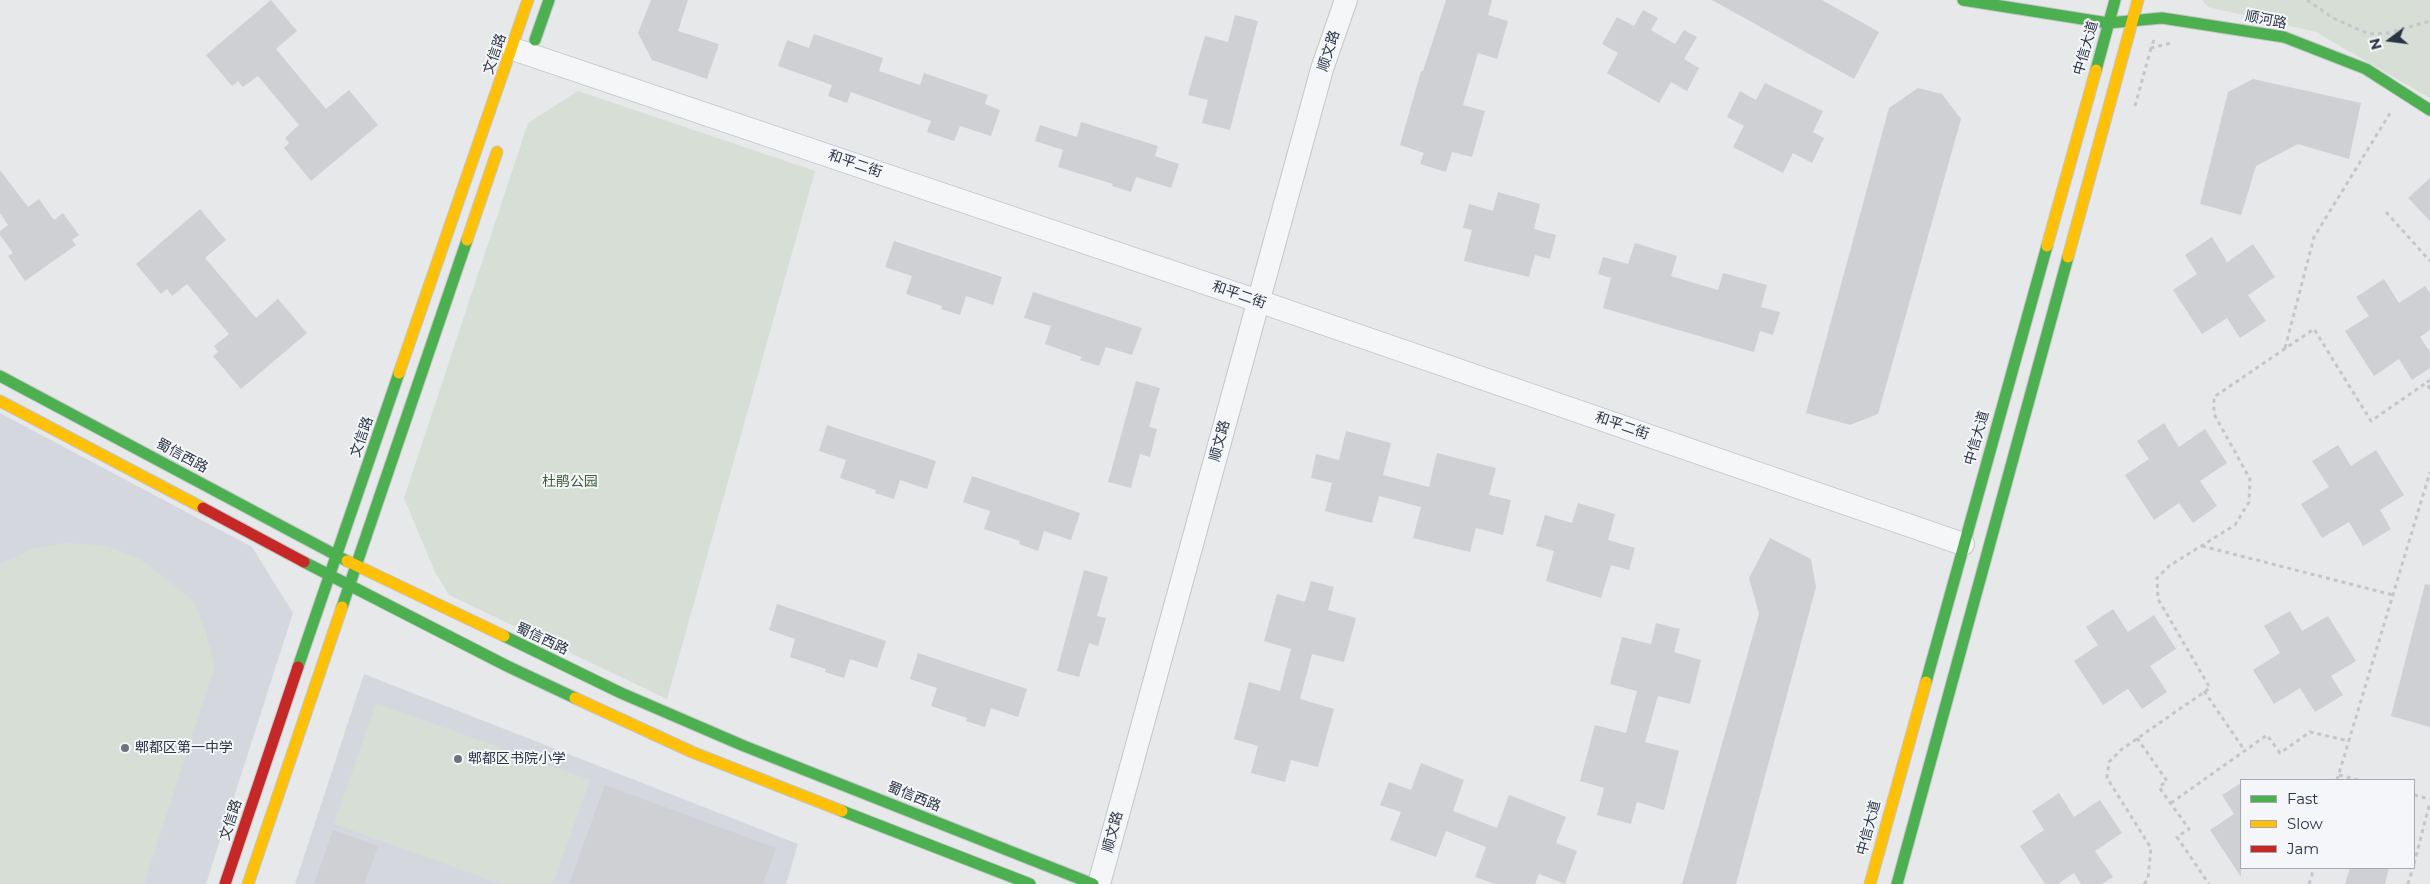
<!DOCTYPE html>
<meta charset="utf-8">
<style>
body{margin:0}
#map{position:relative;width:2430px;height:884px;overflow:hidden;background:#e6e8ea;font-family:Montserrat,sans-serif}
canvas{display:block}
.legend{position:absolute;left:2240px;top:779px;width:175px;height:90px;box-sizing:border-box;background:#f4f6f9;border:1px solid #a4a8b1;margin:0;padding:6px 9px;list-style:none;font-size:15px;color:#2b3445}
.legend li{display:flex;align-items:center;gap:10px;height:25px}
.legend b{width:25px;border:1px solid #a4a8b1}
.north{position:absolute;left:2365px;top:15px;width:50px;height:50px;-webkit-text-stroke:4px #f4f6f9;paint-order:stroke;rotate:255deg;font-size:14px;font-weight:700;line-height:20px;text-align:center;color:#2b3445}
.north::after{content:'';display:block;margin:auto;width:18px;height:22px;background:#2b3445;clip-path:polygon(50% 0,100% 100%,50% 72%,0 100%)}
</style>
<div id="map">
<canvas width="2430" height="884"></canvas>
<ul class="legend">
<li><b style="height:6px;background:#4caf50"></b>Fast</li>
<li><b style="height:6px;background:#ffc107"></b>Slow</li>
<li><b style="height:6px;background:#c62828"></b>Jam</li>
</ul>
<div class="north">N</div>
</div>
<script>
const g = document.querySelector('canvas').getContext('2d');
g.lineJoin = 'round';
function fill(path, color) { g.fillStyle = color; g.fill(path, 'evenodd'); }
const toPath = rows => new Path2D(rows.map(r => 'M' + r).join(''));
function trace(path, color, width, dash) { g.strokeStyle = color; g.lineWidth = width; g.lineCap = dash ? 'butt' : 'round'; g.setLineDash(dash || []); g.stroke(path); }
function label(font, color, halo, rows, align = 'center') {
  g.font = font + ' Montserrat,"Noto Sans SC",sans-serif'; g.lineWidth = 4; g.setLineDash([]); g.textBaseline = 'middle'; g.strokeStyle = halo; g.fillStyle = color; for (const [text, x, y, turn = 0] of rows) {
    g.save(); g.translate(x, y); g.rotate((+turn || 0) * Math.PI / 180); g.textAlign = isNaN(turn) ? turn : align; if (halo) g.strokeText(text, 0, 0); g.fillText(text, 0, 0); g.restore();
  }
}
fill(toPath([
 [0,413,252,547,293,613,206,884,0,884],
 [364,674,798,844,786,884,295,884]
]), '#d4d7dd');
fill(toPath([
 [2202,0,2430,0,2430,98,2316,32,2208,7],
 [578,91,815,171,667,699,449,595,435,572,404,498,528,123],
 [64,543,103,545,137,557,163,576,193,601,206,632,215,666,144,884,0,884,0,564,33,549],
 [376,703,590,780,553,884,501,884,334,824]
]), '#d6ded6');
fill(toPath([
 [271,0,297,31,276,49,326,109,349,90,378,125,311,181,284,148,289,143,285,138,299,125,258,76,243,87,238,81,232,86,206,55],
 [651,0,688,0,678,31,719,44,707,79,652,60,638,33],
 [1446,0,1492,0,1488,15,1508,21,1497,59,1478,53,1463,105,1485,111,1472,157,1452,152,1446,172,1420,164,1424,153,1400,145,1421,71,1423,71],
 [1712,0,1822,0,1879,32,1854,79],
 [1643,10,1658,18,1651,30,1675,44,1684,30,1697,37,1684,59,1699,68,1687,91,1671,82,1659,103,1607,73,1618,53,1602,44,1617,17,1634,26],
 [1235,15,1258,21,1230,130,1202,123,1208,100,1188,95,1205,36,1228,42],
 [814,34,883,58,879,71,920,85,924,73,988,95,985,104,1000,110,991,136,960,126,954,141,927,132,931,121,851,92,847,103,828,96,832,85,778,66,787,40,809,48],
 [2253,79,2361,103,2349,159,2298,144,2256,166,2241,215,2200,204,2228,92],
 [1765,83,1823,111,1813,132,1824,138,1812,163,1793,153,1783,173,1733,147,1744,126,1727,117,1740,91,1756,100],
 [1918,88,1942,94,1961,119,1878,414,1850,425,1806,413,1889,108],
 [1081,122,1158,146,1155,156,1179,164,1171,188,1136,177,1131,192,1112,186,1113,184,1058,167,1063,150,1035,141,1040,125,1077,137],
 [0,170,28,207,39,199,54,220,63,213,79,235,72,240,76,245,25,281,8,256,13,253,0,235,0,231,8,225,0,213],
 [2430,178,2430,221,2408,198],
 [1498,192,1540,204,1534,229,1556,235,1550,259,1535,255,1529,277,1464,261,1472,230,1463,228,1469,204,1493,211],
 [200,209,226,240,205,258,256,318,278,299,307,333,241,389,213,356,218,352,214,346,229,334,187,284,172,296,167,289,161,294,136,264],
 [2212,237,2226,260,2226,263,2253,244,2275,277,2248,295,2266,321,2240,338,2227,318,2202,334,2173,290,2197,274,2185,255],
 [894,241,1002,277,993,305,966,296,960,315,941,309,942,306,906,294,912,276,885,267],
 [1635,243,1677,256,1671,276,1718,290,1723,273,1767,285,1761,307,1780,312,1773,335,1760,331,1754,352,1603,308,1611,278,1598,274,1603,257,1628,264],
 [2384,279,2399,303,2425,286,2430,293,2430,330,2420,337,2430,352,2430,368,2412,380,2399,359,2374,376,2345,331,2369,316,2356,297],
 [1033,292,1142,328,1132,355,1106,347,1099,366,1080,360,1082,357,1045,344,1051,326,1024,318],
 [1136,381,1160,388,1149,427,1157,429,1150,457,1140,454,1131,488,1108,482],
 [2164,423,2179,447,2205,429,2227,463,2200,481,2217,506,2193,523,2179,503,2154,520,2125,475,2149,459,2137,441],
 [827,425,936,461,927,489,900,480,894,499,875,493,876,490,840,478,846,460,819,451],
 [1346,431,1391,443,1383,475,1429,487,1437,453,1496,468,1489,495,1511,500,1503,535,1476,528,1470,552,1413,538,1421,507,1379,496,1372,523,1325,511,1332,483,1311,478,1316,454,1339,460],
 [2338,445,2351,466,2376,450,2404,495,2380,510,2391,529,2363,546,2349,522,2322,538,2301,504,2329,487,2312,461],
 [972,476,1080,513,1071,540,1044,531,1038,551,1019,544,1020,541,984,529,990,511,963,502],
 [1578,503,1615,514,1608,540,1635,548,1629,570,1611,565,1601,598,1546,581,1554,551,1536,546,1545,515,1572,523],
 [1770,538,1811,559,1816,587,1736,884,1682,884,1759,614,1749,578],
 [1084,570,1108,577,1097,616,1106,618,1098,646,1089,643,1079,677,1057,671],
 [1311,581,1334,587,1328,610,1356,618,1344,662,1312,654,1300,699,1334,709,1318,767,1291,760,1285,782,1251,773,1258,746,1234,739,1249,682,1280,691,1291,649,1264,641,1277,594,1305,602],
 [2425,584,2430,585,2430,727,2391,716],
 [777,604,886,641,877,668,850,659,844,678,825,672,826,669,790,657,795,639,769,630],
 [2113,609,2128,632,2154,615,2176,649,2150,666,2167,692,2142,709,2128,689,2103,705,2074,661,2098,645,2086,627],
 [2290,611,2302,631,2328,616,2356,661,2331,676,2343,695,2315,712,2300,688,2274,704,2253,670,2280,653,2264,626],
 [1656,623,1680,629,1674,652,1701,660,1690,704,1658,696,1645,742,1679,751,1664,810,1637,802,1631,824,1597,815,1604,788,1580,781,1595,725,1626,733,1637,691,1610,684,1622,637,1651,644],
 [918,653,1027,689,1018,717,991,708,985,727,966,721,967,718,931,706,937,688,910,679],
 [1421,763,1464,780,1453,811,1497,828,1509,795,1566,817,1556,843,1577,851,1565,884,1539,874,1535,884,1495,884,1475,877,1486,847,1446,831,1436,857,1390,840,1401,812,1380,805,1389,782,1411,790],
 [2241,783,2241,877,2210,830,2234,814,2222,795],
 [605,785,776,848,763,884,569,884],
 [2059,793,2074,817,2100,800,2122,833,2095,851,2113,877,2102,884,2081,884,2074,873,2058,884,2045,884,2020,846,2044,830,2032,811],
 [333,830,378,846,364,884,314,884],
 [2350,868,2389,868,2385,884,2345,884]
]), '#ced0d3');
const street = toPath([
 [513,49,1258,301,1963,544],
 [1099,884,1322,69,1346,0]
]);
const fast = toPath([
 [1963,0,2108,23,2162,18,2284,37,2366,69,2430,110],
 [535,40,549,0],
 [2096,70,2115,0],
 [0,376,347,561],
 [304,562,507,666,575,698],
 [342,607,467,240],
 [504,636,621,693,744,746,1093,884],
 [298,667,399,373],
 [1926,682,2047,246],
 [842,811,1030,884],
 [1897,884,2068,257]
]);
const slow = toPath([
 [467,240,497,152],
 [2047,246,2096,70],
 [2068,257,2138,0],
 [399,373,528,0],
 [0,401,203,508],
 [347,561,504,636],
 [575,698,692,752,842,811],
 [248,884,342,607],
 [1870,884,1926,682]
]);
const jam = toPath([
 [203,508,304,562],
 [225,884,298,667]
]);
trace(street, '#c4c6c8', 24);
trace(fast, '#c4c6c8', 13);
trace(slow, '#c4c6c8', 13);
trace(jam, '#c4c6c8', 13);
trace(toPath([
 [2307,0,2333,18,2369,34,2388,33,2430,21],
 [2154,40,2151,48,2171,43],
 [2135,106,2151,48],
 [2386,212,2430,261],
 [2285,348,2314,237,2392,110],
 [2430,380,2426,383,2430,389],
 [2202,546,2393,595],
 [2204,691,2245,751],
 [2137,738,2167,781,2159,787,2189,829,2177,837,2209,884],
 [2339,775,2358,780],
 [2337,780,2430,472],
 [2414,795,2430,799],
 [2171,803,2267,735,2280,753,2310,732,2349,741],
 [2414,864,2430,802],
 [2144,884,2148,879,2151,848,2107,778,2109,762,2122,749,2210,688,2158,599,2157,578,2169,566,2235,525,2249,502,2250,479,2214,414,2214,397,2314,329,2371,421,2426,383],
 [2309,884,2314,868],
 [2408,884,2413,868]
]), '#c5c6ca', 3, [4, 4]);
trace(street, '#f5f6f7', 22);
trace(fast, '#4caf50', 11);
trace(slow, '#ffc107', 11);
trace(jam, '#c62828', 11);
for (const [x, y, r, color] of [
 [125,748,5,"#6c737f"],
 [458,759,5,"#6c737f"]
]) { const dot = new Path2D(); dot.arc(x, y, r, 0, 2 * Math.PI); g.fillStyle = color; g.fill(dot); trace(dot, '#f4f6f9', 2); }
label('14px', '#2b3445', '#f4f6f9', [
 ["顺河路",2266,20,11],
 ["中信大道",2086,48,-74],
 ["顺文路",1329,51,-72],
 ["文信路",495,54,-71],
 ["和平二街",855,164,19],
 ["和平二街",1239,295,19],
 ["和平二街",1622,426,19],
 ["文信路",362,437,-71],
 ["中信大道",1977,438,-74],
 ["顺文路",1220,441,-75],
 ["蜀信西路",182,456,28],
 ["蜀信西路",542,639,25],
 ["蜀信西路",914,797,22],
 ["文信路",231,820,-72],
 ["中信大道",1869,828,-75],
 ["顺文路",1113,832,-75]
]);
label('14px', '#3f6138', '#f4f6f9', [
 ["杜鹃公园",570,482]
]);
label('14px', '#2b3445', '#f4f6f9', [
 ["郫都区第一中学",135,748],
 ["郫都区书院小学",468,759]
], 'left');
</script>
